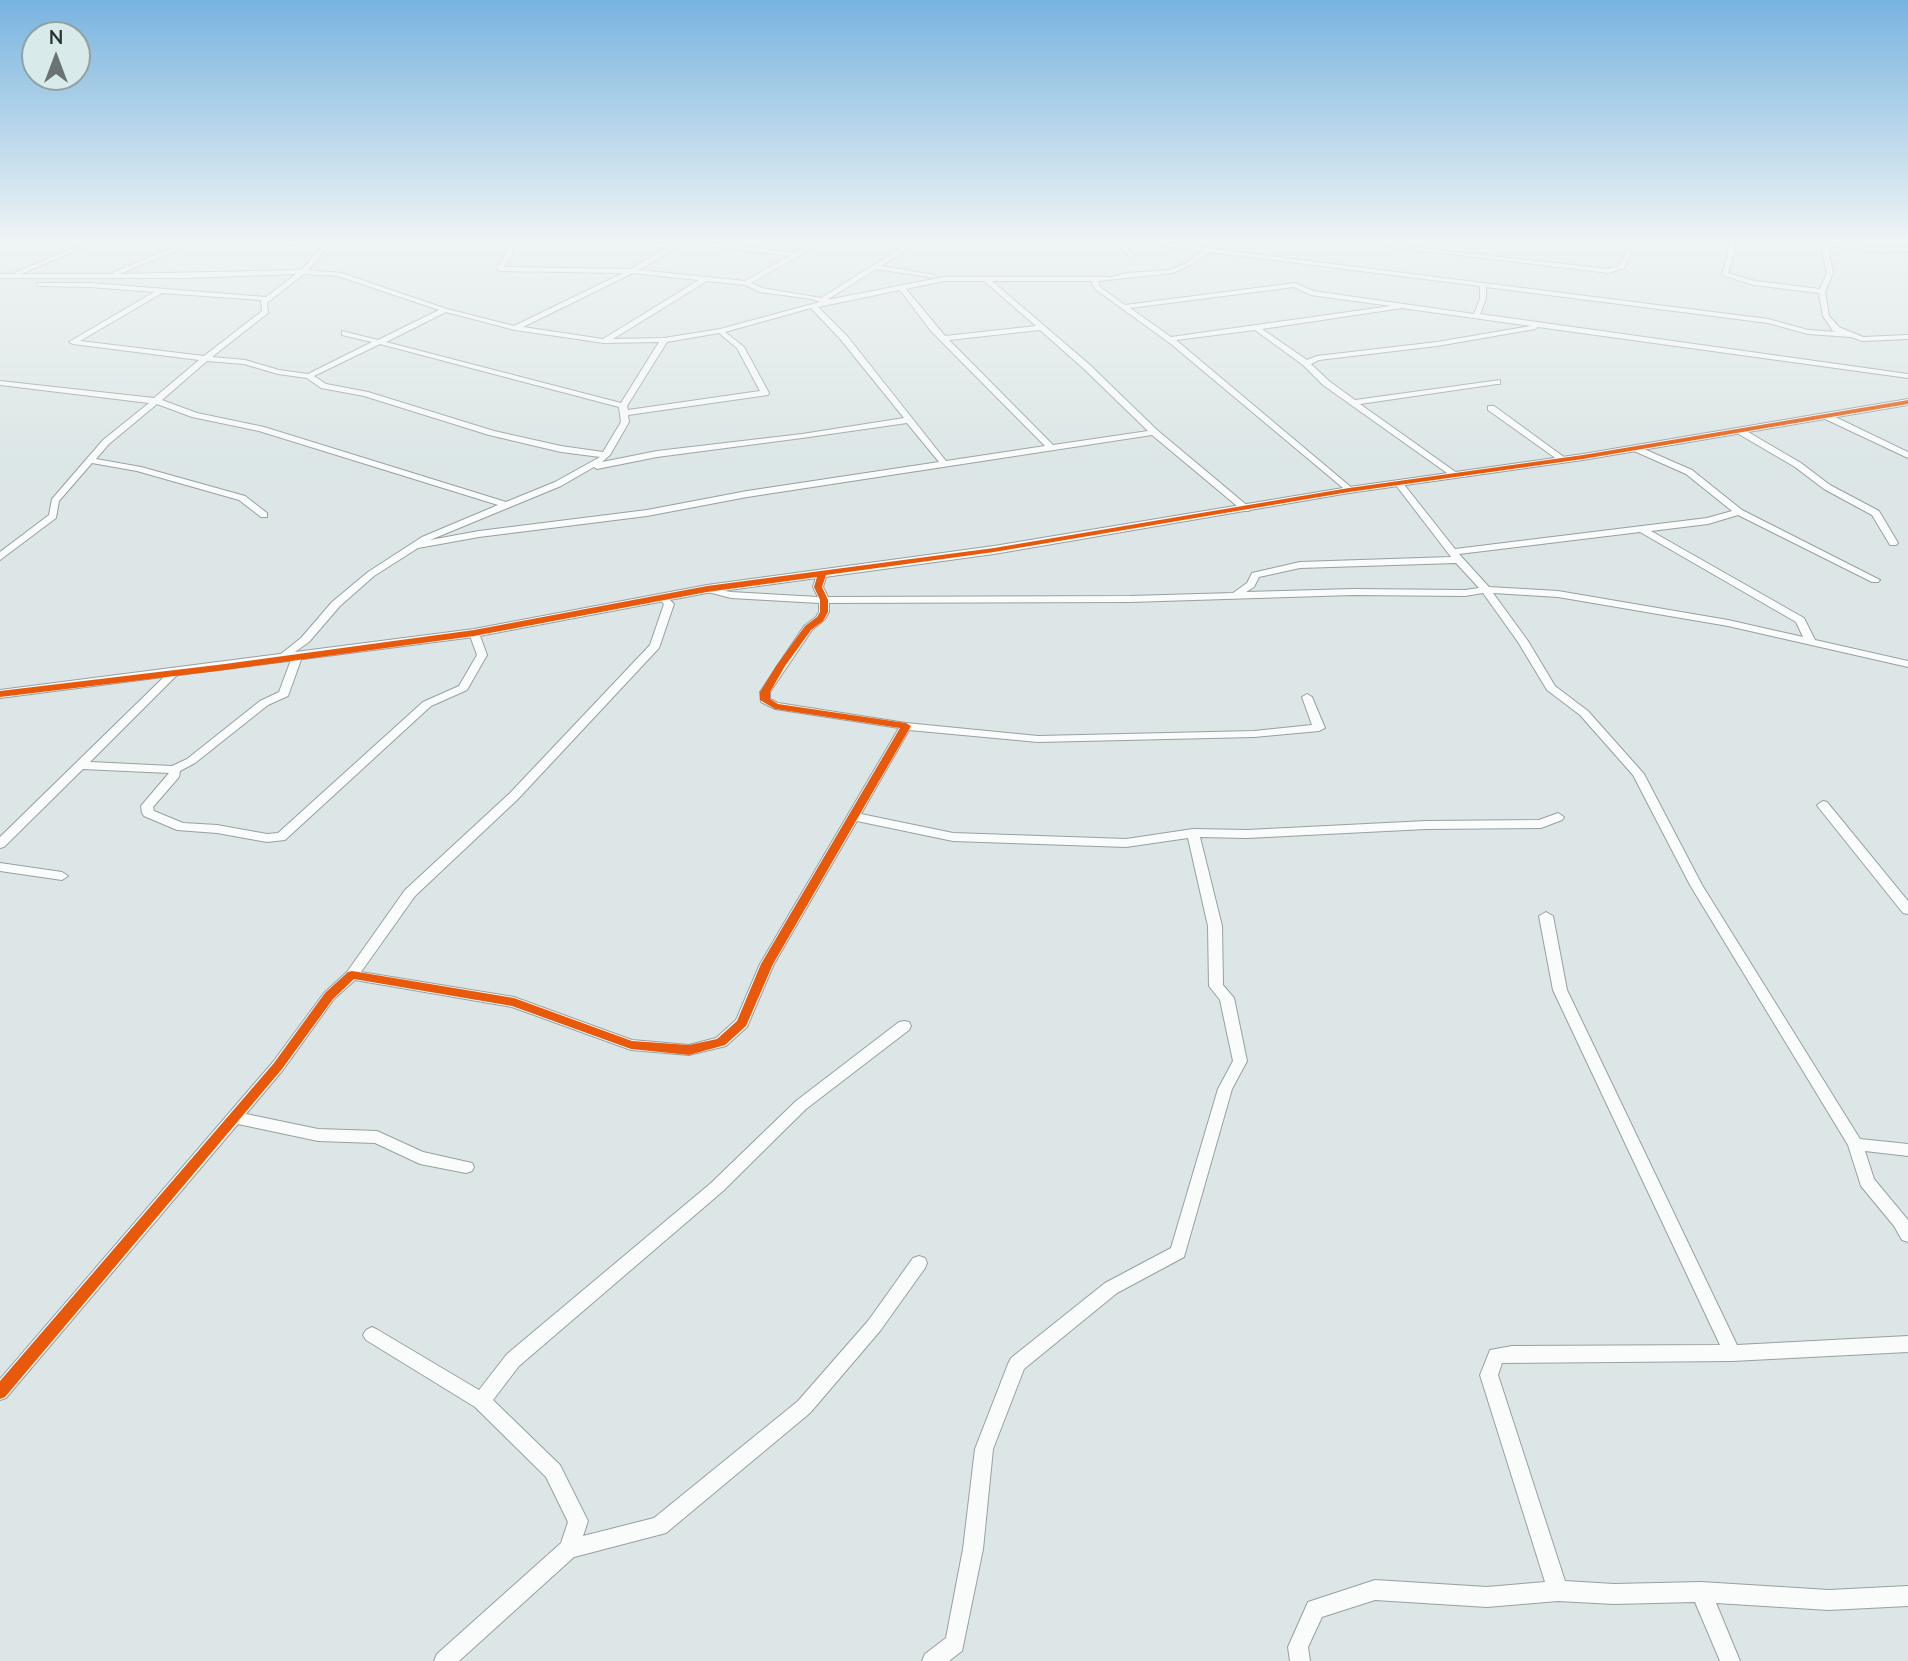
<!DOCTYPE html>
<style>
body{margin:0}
#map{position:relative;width:1908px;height:1661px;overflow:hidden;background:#dce6e6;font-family:Lato,sans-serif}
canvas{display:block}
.north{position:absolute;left:21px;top:21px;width:70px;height:70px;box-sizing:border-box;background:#d8eaea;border:2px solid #93a1a1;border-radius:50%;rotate:0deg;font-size:19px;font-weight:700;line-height:28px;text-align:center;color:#2c3333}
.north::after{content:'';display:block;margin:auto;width:24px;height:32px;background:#6a7272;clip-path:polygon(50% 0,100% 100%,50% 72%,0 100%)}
</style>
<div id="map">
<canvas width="1908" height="1661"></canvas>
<div class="north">N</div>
</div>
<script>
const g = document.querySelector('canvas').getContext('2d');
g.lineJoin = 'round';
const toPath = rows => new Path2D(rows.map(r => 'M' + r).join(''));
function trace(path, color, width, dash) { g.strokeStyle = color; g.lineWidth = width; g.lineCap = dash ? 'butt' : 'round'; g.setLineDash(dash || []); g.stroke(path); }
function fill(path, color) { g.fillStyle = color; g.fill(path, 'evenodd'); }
const minor = toPath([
 [98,238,105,238,21,274,113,274,114,272,197,238,326,242,330,238,336,238,308,270,341,273,447,309,514,326,623,273,500,271,497,269,506,254,507,240,468,240,465,238,614,238,672,245,684,239,795,253,823,238,830,238,751,283,762,288,821,298,917,238,924,238,881,266,934,275,937,277,936,278,876,269,827,300,944,277,1112,277,1126,273,1170,270,1188,262,1202,251,1121,241,1134,256,1131,258,1112,238,1126,238,1207,248,1221,238,1227,238,1214,249,1768,319,1808,330,1837,332,1833,331,1823,316,1819,293,1754,285,1722,275,1728,253,1729,238,1735,238,1734,253,1728,273,1755,281,1820,289,1827,273,1821,246,1761,240,1758,238,1882,248,1908,247,1908,251,1882,252,1828,246,1833,273,1825,292,1829,316,1839,327,1863,337,1908,335,1908,339,1862,341,1851,337,1808,334,1768,323,1486,287,1486,299,1480,314,1908,374,1908,378,1538,327,1535,329,1437,346,1319,360,1311,364,1329,381,1355,400,1500,380,1500,384,1497,384,1360,404,1457,473,1458,475,1454,478,1323,385,1303,365,1255,330,1176,340,1352,488,1352,492,1349,493,1171,344,1095,289,1091,281,992,281,1090,365,1157,430,1249,507,1249,511,1243,511,1152,435,747,497,647,516,479,537,418,548,374,576,340,606,309,642,281,662,276,659,277,657,301,638,332,602,368,572,422,537,498,505,259,431,192,417,157,404,109,444,96,459,141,467,245,496,267,513,267,517,261,517,239,500,137,471,92,463,59,501,56,518,0,560,0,552,49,515,52,499,103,440,149,403,0,385,0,381,154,398,199,360,73,344,69,342,154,292,90,287,39,286,37,285,37,283,90,283,266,297,296,274,185,278,0,278,0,274,15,274,16,272,98,238],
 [513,240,611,241,667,248,631,269,504,267,512,254,513,240],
 [197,242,323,246,301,270,119,274,197,242],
 [685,243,790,256,745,281,639,270,685,243],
 [1209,252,1480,286,1480,299,1474,314,1313,291,1295,283,1125,305,1100,287,1098,281,1173,273,1192,264,1209,252],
 [633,273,699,280,603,339,523,327,633,273],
 [304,274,338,276,439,310,378,340,342,331,342,335,372,342,308,374,279,370,245,360,212,357,268,313,267,303,304,274],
 [707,281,745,285,760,292,812,299,820,302,720,329,664,338,613,339,707,281],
 [944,281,984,281,1036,326,945,336,906,289,944,281],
 [1294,287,1311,295,1391,306,1171,337,1130,308,1294,287],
 [900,290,931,331,1045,446,946,461,847,336,818,307,900,290],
 [162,293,261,300,262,311,204,356,80,341,162,293],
 [811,308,841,340,904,418,802,434,657,451,602,462,610,455,629,422,628,415,768,395,769,393,744,347,725,332,811,308],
 [1402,308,1531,326,1437,342,1317,356,1307,360,1262,329,1402,308],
 [446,312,515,330,604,343,659,342,621,403,386,342,446,312],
 [1040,330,1084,369,1148,431,1053,445,949,340,1040,330],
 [719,333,737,348,760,391,628,410,627,406,667,342,719,333],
 [380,344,619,407,621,422,603,452,561,446,494,431,368,392,326,384,314,376,380,344],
 [207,361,244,364,278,374,307,378,321,388,364,396,489,435,561,452,600,457,555,482,506,502,264,427,197,413,162,400,207,361],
 [907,423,939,462,747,491,647,510,479,531,430,540,561,486,594,467,597,469,657,457,802,438,907,423],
 [1317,238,1332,238,1609,269,1619,266,1627,251,1632,252,1624,268,1609,273,1317,238],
 [1488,406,1494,406,1568,460,1561,462,1488,410,1488,406],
 [1823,414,1829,414,1908,452,1908,458,1823,418,1823,414],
 [1737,429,1743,429,1801,463,1830,485,1879,511,1898,543,1896,545,1890,545,1872,515,1824,489,1795,467,1737,433,1737,429],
 [1637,446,1692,470,1742,510,1880,580,1878,582,1872,582,1738,515,1708,524,1651,531,1804,618,1815,640,1908,661,1908,667,1728,626,1558,597,1493,593,1528,641,1555,686,1588,711,1644,774,1702,885,1860,1139,1908,1144,1908,1156,1865,1151,1874,1179,1908,1220,1908,1242,1902,1240,1894,1226,1861,1186,1848,1145,1690,885,1633,775,1580,715,1547,690,1518,642,1483,593,1465,596,1353,595,1130,602,829,603,829,612,825,619,812,630,770,692,770,699,778,703,906,723,1038,736,1254,731,1312,725,1302,697,1307,694,1312,697,1325,728,1319,731,1254,737,1038,742,909,730,861,814,953,833,1126,839,1193,829,1247,830,1426,821,1539,820,1558,813,1564,817,1562,820,1541,828,1426,829,1247,838,1200,837,1222,926,1223,985,1234,998,1247,1061,1232,1089,1184,1257,1117,1293,1024,1369,993,1449,983,1549,962,1651,949,1661,922,1661,925,1654,946,1638,963,1549,975,1449,1008,1364,1011,1358,1105,1283,1171,1248,1218,1089,1233,1061,1220,1000,1209,986,1208,926,1188,838,1126,847,953,841,857,821,774,964,747,1027,726,1046,689,1055,631,1050,512,1007,355,980,334,999,283,1070,246,1114,318,1129,377,1131,423,1152,472,1163,474,1167,472,1171,466,1173,420,1164,375,1143,318,1141,238,1124,6,1398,0,1400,0,1379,273,1062,324,993,347,972,405,890,510,793,650,645,664,604,657,597,659,595,665,595,674,604,659,648,518,799,415,896,361,972,514,997,632,1040,689,1045,716,1038,736,1020,760,964,899,728,775,709,761,702,760,692,804,626,816,617,819,612,819,603,731,598,704,591,704,587,731,592,818,597,813,587,817,574,822,571,827,574,823,587,828,597,1130,596,1233,593,1247,583,1252,573,1300,562,1451,557,1395,484,1399,481,1402,482,1455,549,1707,518,1732,511,1686,474,1634,451,1633,449,1637,446],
 [1640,532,1796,622,1803,637,1728,620,1558,591,1489,587,1459,554,1640,532],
 [1456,563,1479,588,1465,590,1353,589,1246,592,1254,587,1259,577,1300,568,1456,563],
 [474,630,479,633,487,655,467,690,431,706,285,840,267,842,217,833,177,830,144,816,142,813,141,806,169,773,83,769,4,847,0,848,0,837,169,672,173,671,178,674,90,762,172,766,187,759,260,701,279,692,292,657,297,654,302,657,288,696,268,705,195,763,180,771,179,777,153,807,154,811,183,823,217,825,267,834,278,833,423,702,459,686,477,655,469,633,474,630],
 [1823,801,1827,802,1908,901,1908,914,1903,913,1819,808,1817,805,1823,801],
 [0,863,62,872,68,876,62,880,0,871,0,863],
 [1546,912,1553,916,1567,990,1737,1345,1908,1336,1908,1352,1732,1361,1502,1363,1498,1375,1565,1581,1614,1584,1701,1582,1829,1590,1908,1586,1908,1606,1829,1610,1716,1603,1740,1661,1720,1661,1695,1602,1614,1604,1558,1601,1487,1607,1375,1600,1322,1617,1308,1647,1310,1661,1290,1661,1288,1647,1308,1602,1375,1580,1487,1587,1545,1582,1480,1375,1490,1350,1512,1346,1720,1345,1553,990,1539,916,1546,912],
 [904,1021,909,1022,911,1026,909,1030,806,1109,723,1191,519,1366,493,1400,560,1465,588,1521,583,1536,654,1518,798,1401,868,1321,913,1258,919,1256,925,1258,927,1263,925,1268,880,1331,810,1413,666,1533,574,1557,459,1661,434,1661,437,1654,561,1543,568,1522,546,1477,475,1407,366,1340,363,1335,366,1330,372,1327,378,1330,479,1390,507,1354,711,1183,796,1101,899,1022,904,1021]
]);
const tertiary = toPath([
 [1908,399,1908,405,1583,460,1349,493,994,554,707,593,474,637,0,698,0,690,474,629,707,585,994,546,1349,487,1583,454,1908,399]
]);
trace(minor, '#98a0a0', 2);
trace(tertiary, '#98a0a0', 2);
fill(minor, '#fafbfb');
fill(tertiary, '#fafbfb');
fill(toPath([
 [1908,400,1908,404,1583,459,1349,492,994,552,826,575,822,587,828,600,828,612,823,621,811,630,785,666,770,692,770,699,778,704,906,723,911,726,773,964,746,1026,725,1045,689,1055,631,1049,512,1006,354,979,333,999,282,1069,5,1397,0,1399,0,1381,274,1063,325,993,348,972,352,971,514,998,632,1041,689,1045,717,1039,737,1021,761,964,900,728,775,709,760,700,760,692,776,666,805,626,817,617,820,612,820,600,814,587,817,577,707,592,474,636,225,670,0,697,0,691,225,664,474,630,707,586,994,548,1349,488,1583,455,1908,400]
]), '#e8590c');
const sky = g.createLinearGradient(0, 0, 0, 470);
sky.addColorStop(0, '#78b4e0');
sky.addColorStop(0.51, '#eff4f4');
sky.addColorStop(1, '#eff4f400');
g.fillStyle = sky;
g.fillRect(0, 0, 1908, 470);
</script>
